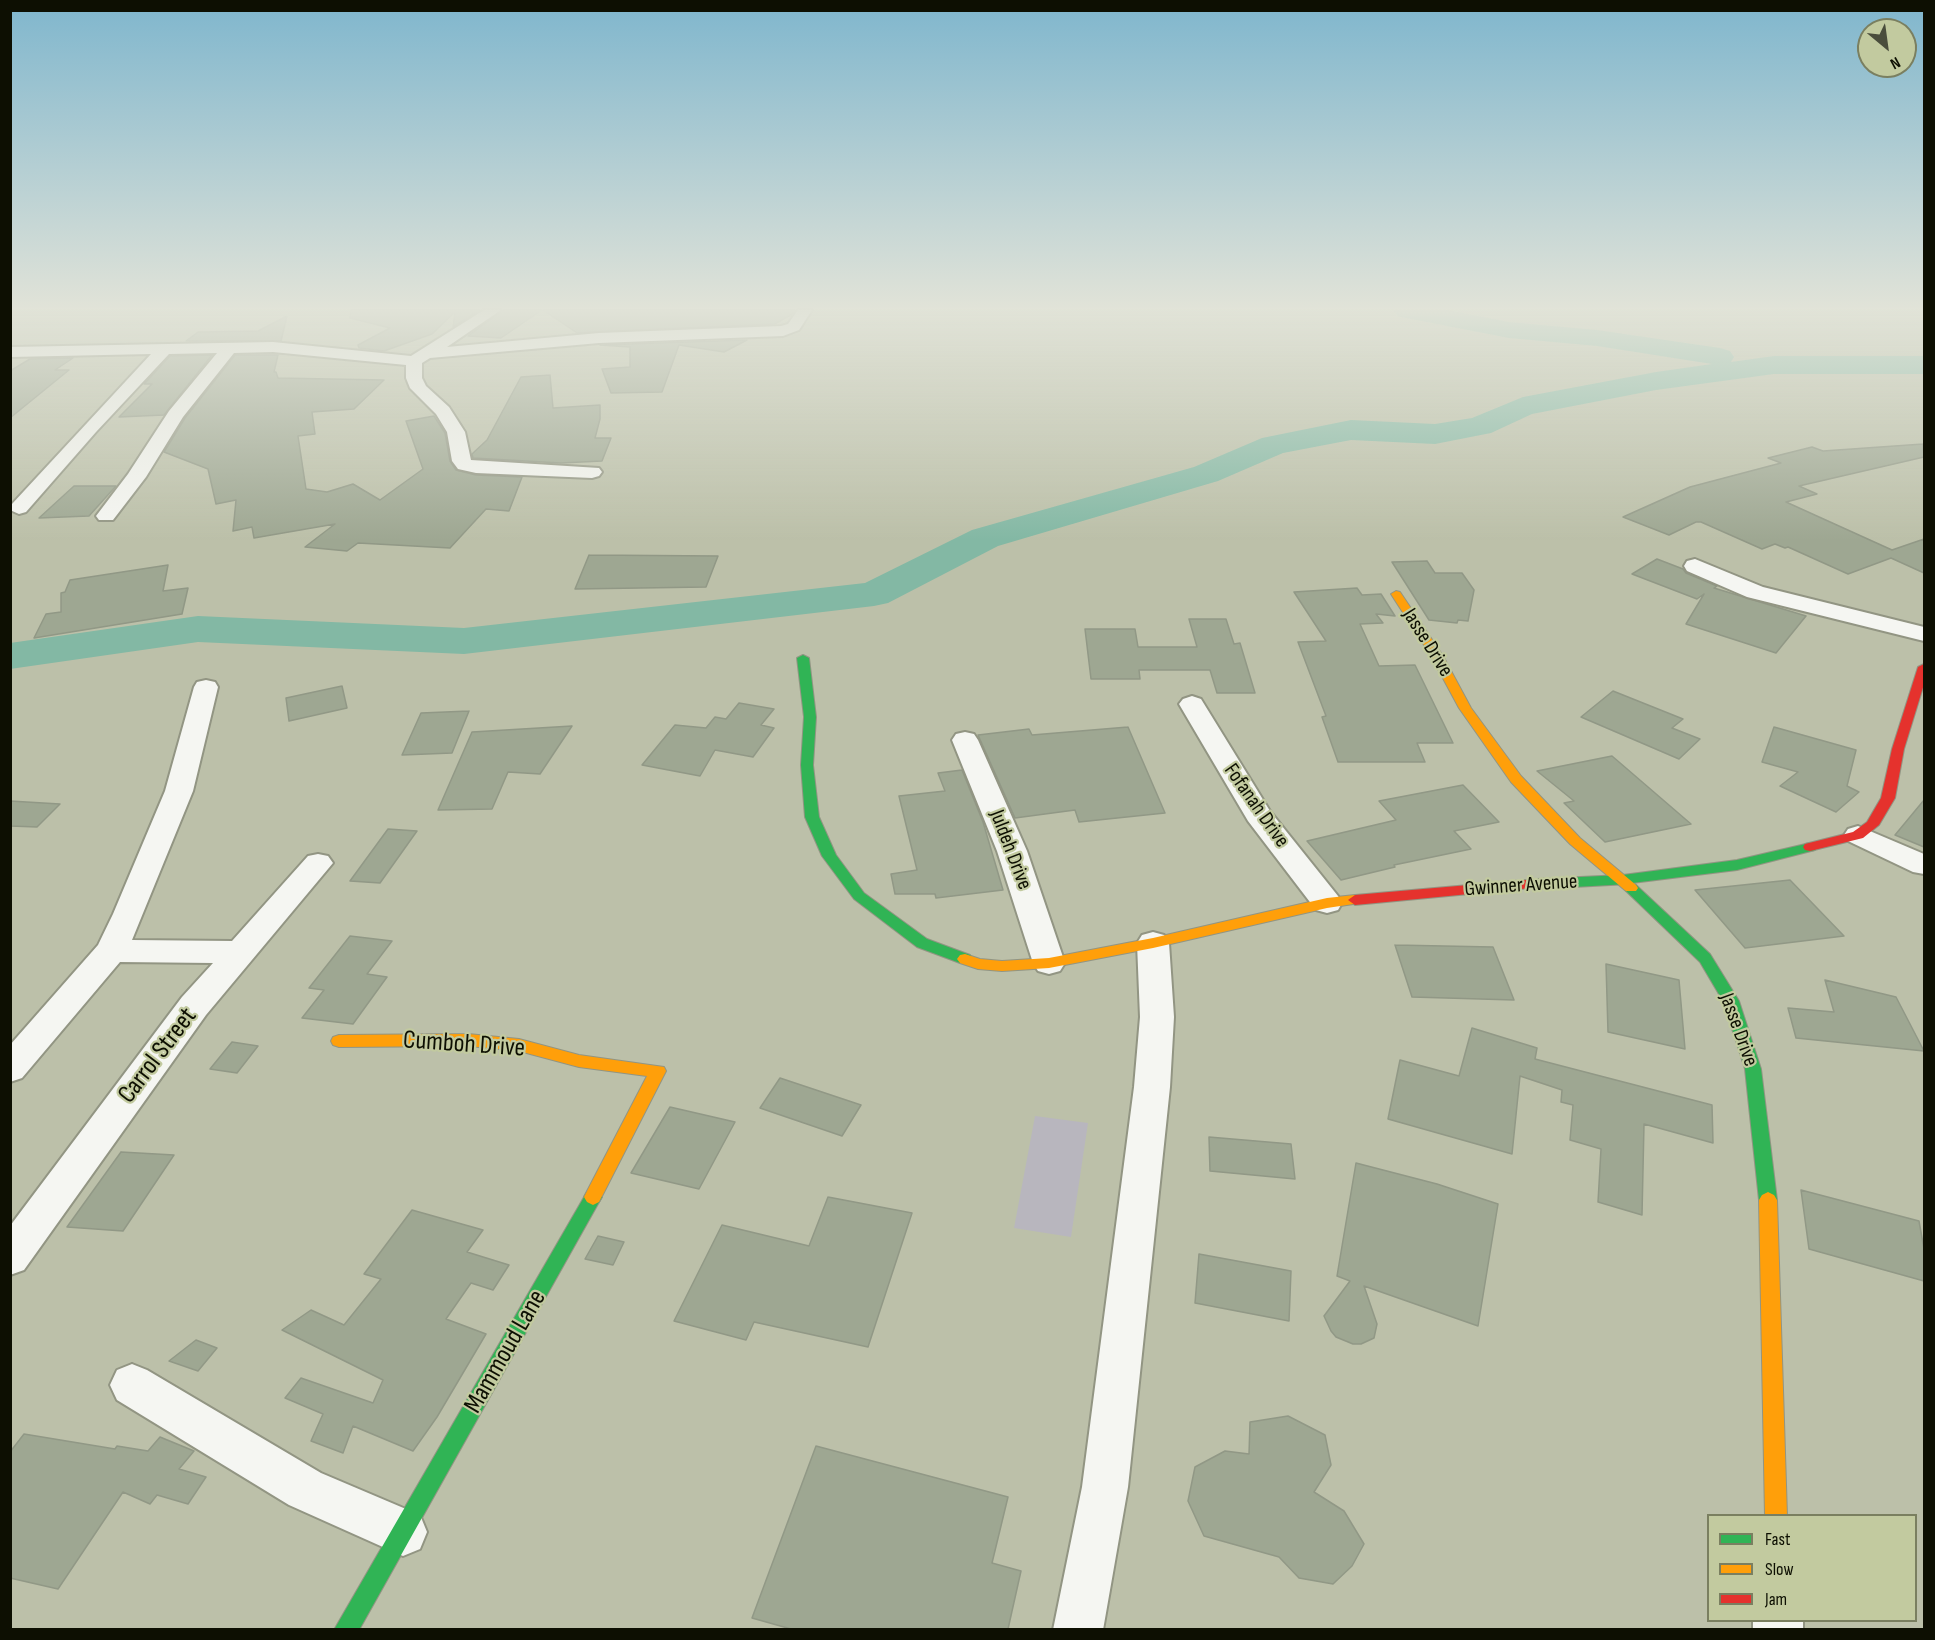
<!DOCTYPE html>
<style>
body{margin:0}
#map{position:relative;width:1935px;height:1640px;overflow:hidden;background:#bcc0a9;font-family:"Sofia Sans Condensed",sans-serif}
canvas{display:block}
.frame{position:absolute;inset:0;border:12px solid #0d0f02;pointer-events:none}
.legend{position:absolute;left:1707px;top:1514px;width:210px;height:108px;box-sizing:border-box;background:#c2ca9f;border:2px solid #7a7f60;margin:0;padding:8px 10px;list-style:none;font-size:18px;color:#0d0f02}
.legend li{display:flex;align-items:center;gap:12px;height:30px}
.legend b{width:30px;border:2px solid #7a7f60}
.north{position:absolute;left:1857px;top:18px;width:60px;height:60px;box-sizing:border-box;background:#c2ca9f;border:2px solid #7a7f60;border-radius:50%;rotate:151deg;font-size:16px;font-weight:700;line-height:24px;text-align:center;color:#0d0f02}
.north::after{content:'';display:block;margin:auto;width:21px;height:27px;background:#4a4d3c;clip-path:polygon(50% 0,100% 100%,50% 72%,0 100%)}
</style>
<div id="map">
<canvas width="1935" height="1640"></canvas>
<div class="frame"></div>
<ul class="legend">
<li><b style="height:8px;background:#30b455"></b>Fast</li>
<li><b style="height:8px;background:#ff9f0a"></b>Slow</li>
<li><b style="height:8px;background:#e5322d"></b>Jam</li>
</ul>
<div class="north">N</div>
</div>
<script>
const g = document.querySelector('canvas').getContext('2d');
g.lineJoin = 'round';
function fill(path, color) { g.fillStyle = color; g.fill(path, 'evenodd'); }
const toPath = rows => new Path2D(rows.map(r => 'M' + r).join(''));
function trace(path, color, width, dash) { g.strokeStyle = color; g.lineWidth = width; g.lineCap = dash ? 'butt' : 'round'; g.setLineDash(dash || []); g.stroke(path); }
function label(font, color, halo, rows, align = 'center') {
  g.font = font + ' "Sofia Sans Condensed",sans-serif'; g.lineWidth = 4.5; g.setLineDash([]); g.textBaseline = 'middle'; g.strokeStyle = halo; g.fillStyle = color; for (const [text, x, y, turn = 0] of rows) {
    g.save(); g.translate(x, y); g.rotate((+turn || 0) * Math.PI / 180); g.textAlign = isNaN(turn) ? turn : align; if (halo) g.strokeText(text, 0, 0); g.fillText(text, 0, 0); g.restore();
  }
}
fill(toPath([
 [1035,1116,1088,1123,1071,1237,1014,1228]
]), '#b8b6be');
fill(toPath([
 [1393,310,1448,310,1509,322,1597,330,1720,348,1730,351,1734,357,1731,362,1774,356,1924,356,1924,374,1774,374,1656,390,1532,414,1491,433,1435,444,1351,440,1283,453,1218,481,998,546,888,603,874,606,464,654,198,642,10,669,10,643,198,616,464,628,865,583,972,530,1194,467,1262,438,1351,420,1435,424,1472,418,1523,397,1656,372,1712,364,1597,346,1509,338,1406,318,1397,316,1393,310]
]), '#83b8a4');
const building = toPath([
 [351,310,480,310,453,327,455,312,432,334,384,351,359,348,358,345,390,328,350,318,351,310],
 [503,310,542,310,501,338,468,336,503,310],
 [543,310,795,310,792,314,775,324,577,333,543,310],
 [287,316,281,341,186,341,198,332,258,331,287,316],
 [747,340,724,352,679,345,662,392,611,393,602,369,630,367,630,347,600,345,747,340],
 [212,355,164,415,119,417,152,384,144,384,170,356,212,355],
 [235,355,278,355,274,372,276,372,278,378,384,380,354,409,312,412,315,434,298,436,306,489,327,492,353,484,380,500,423,469,406,421,434,416,445,433,450,461,456,470,476,475,522,477,509,511,486,509,450,548,358,543,347,551,305,547,335,524,254,538,252,527,233,531,236,500,216,504,208,469,164,452,185,418,235,355],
 [73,358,55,370,69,370,10,418,10,371,30,359,73,358],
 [550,375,553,408,600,405,600,419,595,438,611,438,602,461,561,463,473,458,472,454,487,440,521,377,550,375],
 [1923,444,1924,457,1799,486,1817,494,1786,502,1892,550,1924,539,1924,573,1891,558,1848,574,1788,547,1785,548,1775,544,1762,549,1701,522,1696,522,1669,535,1623,517,1690,487,1781,463,1768,458,1812,447,1823,451,1923,444],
 [74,486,116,486,89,516,39,518,74,486],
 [589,555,718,556,706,587,575,589,589,555],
 [1657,559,1683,569,1686,573,1717,586,1714,588,1806,616,1776,653,1686,624,1704,594,1697,599,1632,574,1657,559],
 [1427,561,1435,573,1462,573,1474,590,1468,621,1458,620,1457,623,1429,620,1392,562,1427,561],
 [168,565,163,591,188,588,182,614,34,638,46,614,61,612,61,593,65,592,70,580,168,565],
 [1357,588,1362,595,1381,594,1395,616,1376,614,1383,623,1360,624,1379,666,1415,665,1453,743,1417,743,1425,762,1338,762,1322,717,1326,716,1298,642,1326,641,1294,592,1357,588],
 [1189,619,1226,619,1234,644,1240,643,1255,693,1217,693,1210,670,1139,670,1140,679,1091,679,1085,629,1135,629,1138,647,1197,647,1189,619],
 [342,686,347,708,289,721,286,698,342,686],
 [1613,691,1683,719,1672,728,1700,739,1679,759,1581,717,1613,691],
 [739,703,774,709,761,725,774,728,753,757,715,750,700,776,642,765,675,725,706,728,715,717,726,719,739,703],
 [469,711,452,753,402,755,421,713,469,711],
 [572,726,540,774,508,772,492,809,438,810,472,732,572,726],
 [1128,727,1165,813,1079,822,1075,810,1015,818,978,735,1029,729,1032,735,1128,727],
 [1774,727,1856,750,1847,786,1859,792,1836,812,1780,786,1798,772,1762,762,1774,727],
 [1612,756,1691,824,1605,842,1564,803,1574,801,1537,771,1612,756],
 [962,770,983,822,1003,890,936,898,935,894,895,894,891,874,917,870,899,796,945,791,938,773,962,770],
 [1463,785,1499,822,1454,831,1471,849,1394,865,1395,867,1341,880,1307,841,1396,820,1379,801,1463,785],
 [1924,800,1924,847,1895,835,1924,800],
 [10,801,60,804,37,827,10,826,10,801],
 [388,829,417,831,380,883,350,881,388,829],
 [1790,880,1844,936,1745,948,1695,890,1790,880],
 [350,936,392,941,367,974,387,977,353,1024,302,1018,324,990,309,988,350,936],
 [1395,945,1493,947,1514,1000,1412,997,1395,945],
 [1606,964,1679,980,1685,1049,1608,1032,1606,964],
 [1825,980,1896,997,1924,1051,1796,1038,1788,1008,1834,1012,1825,980],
 [1472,1028,1537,1048,1535,1059,1712,1105,1713,1143,1644,1124,1642,1215,1598,1202,1601,1149,1570,1140,1573,1105,1561,1102,1562,1090,1520,1076,1512,1154,1388,1119,1400,1060,1459,1076,1472,1028],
 [232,1042,258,1046,237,1073,210,1069,232,1042],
 [780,1078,861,1105,842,1136,760,1108,780,1078],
 [670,1107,735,1122,699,1189,631,1173,670,1107],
 [1209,1137,1291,1144,1295,1179,1210,1171,1209,1137],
 [121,1152,174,1155,123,1231,67,1227,121,1152],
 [1356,1163,1437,1184,1498,1204,1478,1326,1364,1286,1377,1324,1374,1338,1361,1344,1353,1344,1336,1337,1331,1331,1324,1316,1350,1281,1337,1276,1356,1163],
 [1801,1190,1919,1221,1924,1249,1924,1281,1809,1249,1801,1190],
 [828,1197,912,1213,868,1347,754,1322,746,1340,674,1321,722,1225,809,1246,828,1197],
 [412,1210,483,1230,467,1252,509,1265,493,1290,471,1283,446,1319,486,1334,437,1417,413,1451,353,1426,343,1453,311,1441,323,1414,285,1398,301,1378,373,1403,383,1380,282,1330,311,1310,344,1325,381,1279,364,1274,412,1210],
 [598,1236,624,1242,613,1265,585,1259,598,1236],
 [1199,1254,1291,1271,1289,1321,1195,1303,1199,1254],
 [196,1340,217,1348,198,1371,169,1361,196,1340],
 [1288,1416,1325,1435,1331,1465,1314,1492,1344,1511,1364,1544,1352,1566,1333,1584,1299,1578,1279,1557,1204,1536,1188,1501,1195,1467,1225,1451,1249,1454,1250,1422,1288,1416],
 [24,1434,115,1449,117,1446,148,1451,160,1437,194,1451,179,1469,206,1477,188,1504,157,1495,150,1504,123,1492,58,1589,10,1578,10,1452,24,1434],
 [816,1446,1008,1497,992,1563,1021,1571,1008,1629,791,1629,752,1618,816,1446]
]);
fill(building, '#9ea792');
trace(building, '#919886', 1.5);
const street = toPath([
 [484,310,501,310,447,347,599,333,781,326,788,324,798,310,812,310,799,330,783,336,599,343,430,358,422,363,422,378,426,386,449,407,465,432,471,460,599,468,602,472,599,476,592,478,476,473,458,469,452,461,447,432,436,414,410,388,406,378,406,365,273,352,234,353,183,417,146,477,113,520,99,520,96,516,128,474,169,411,217,353,169,354,96,432,26,512,19,514,10,510,12,504,151,354,10,357,10,347,273,342,411,356,484,310],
 [1695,559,1763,587,1924,627,1924,641,1747,597,1687,571,1684,566,1687,561,1695,559],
 [206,680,215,682,218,687,193,791,132,940,232,941,308,856,318,854,328,856,333,863,206,1015,24,1270,10,1275,10,1226,182,997,213,963,120,962,22,1078,10,1082,10,1045,98,945,113,914,165,791,194,687,197,682,206,680],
 [1192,696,1201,699,1270,811,1338,896,1342,903,1338,910,1327,913,1316,910,1248,821,1179,704,1183,699,1192,696],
 [965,732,974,734,978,740,1027,851,1065,963,1060,971,1049,974,1038,971,1033,963,997,851,952,740,956,734,965,732],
 [1858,826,1924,854,1924,874,1913,872,1848,841,1844,835,1848,829,1858,826],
 [1153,932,1164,935,1169,943,1174,1017,1170,1087,1128,1487,1103,1630,1053,1630,1082,1487,1134,1087,1140,1017,1137,943,1142,935,1153,932],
 [132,1364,147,1370,321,1473,420,1515,427,1532,420,1549,403,1556,289,1505,117,1400,110,1385,117,1370,132,1364],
 [1753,1620,1803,1620,1803,1630,1753,1630,1753,1620]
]);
const fast = toPath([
 [803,655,809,658,816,717,813,765,819,817,836,855,864,893,927,939,970,955,973,959,970,963,960,963,917,947,854,899,822,856,805,817,801,765,804,717,797,658,803,655],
 [1810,843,1817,847,1815,850,1737,870,1632,883,1636,885,1710,954,1739,1001,1761,1069,1777,1200,1774,1205,1768,1208,1762,1205,1759,1200,1745,1069,1723,1001,1700,962,1626,891,1624,888,1629,884,1537,889,1530,884,1537,879,1623,875,1737,860,1810,843],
 [593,1189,599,1192,602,1197,599,1202,359,1630,334,1630,587,1192,593,1189]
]);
const slow = toPath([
 [1396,591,1400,592,1443,656,1471,708,1521,776,1580,838,1636,885,1638,888,1636,891,1626,891,1570,844,1511,782,1459,708,1431,656,1391,594,1396,591],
 [1355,895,1362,900,1360,903,1327,908,1153,948,1049,968,1002,971,978,969,960,963,957,959,960,955,965,954,980,959,1002,961,1049,958,1153,938,1327,898,1355,895],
 [468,1034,519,1039,579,1055,664,1067,666,1071,599,1202,593,1205,587,1202,584,1197,647,1076,579,1067,519,1051,468,1046,339,1047,333,1045,331,1041,333,1037,339,1035,468,1034],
 [1768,1192,1774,1195,1777,1200,1787,1516,1765,1516,1759,1200,1762,1195,1768,1192]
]);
const jam = toPath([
 [1924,664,1924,684,1904,749,1895,798,1879,825,1863,838,1810,851,1805,850,1803,847,1805,844,1853,832,1867,822,1881,798,1892,749,1918,667,1924,664],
 [1537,879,1542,881,1544,884,1542,887,1355,905,1348,900,1355,895,1537,879]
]);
trace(street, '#929583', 4);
trace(fast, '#929583', 2);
trace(slow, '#929583', 2);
trace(jam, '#929583', 2);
fill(street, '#f5f6f2');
fill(fast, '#30b455');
fill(slow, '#ff9f0a');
fill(jam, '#e5322d');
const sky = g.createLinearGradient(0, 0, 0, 540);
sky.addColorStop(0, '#7fb6cd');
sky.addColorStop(0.57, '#e1e3d8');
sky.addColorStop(1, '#e1e3d800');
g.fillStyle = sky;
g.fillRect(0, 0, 1935, 540);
label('21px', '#0d0f02', '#c2ca9f', [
 ["Jasse Drive",1427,643,58],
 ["Fofanah Drive",1256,806,55],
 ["Juldeh Drive",1010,850,69],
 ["Gwinner Avenue",1521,886,-4],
 ["Jasse Drive",1738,1030,70]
]);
label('26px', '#0d0f02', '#c2ca9f', [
 ["Cumboh Drive",464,1045,4],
 ["Carrol Street",158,1056,-53],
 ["Mammoud Lane",506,1352,-60]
]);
</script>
